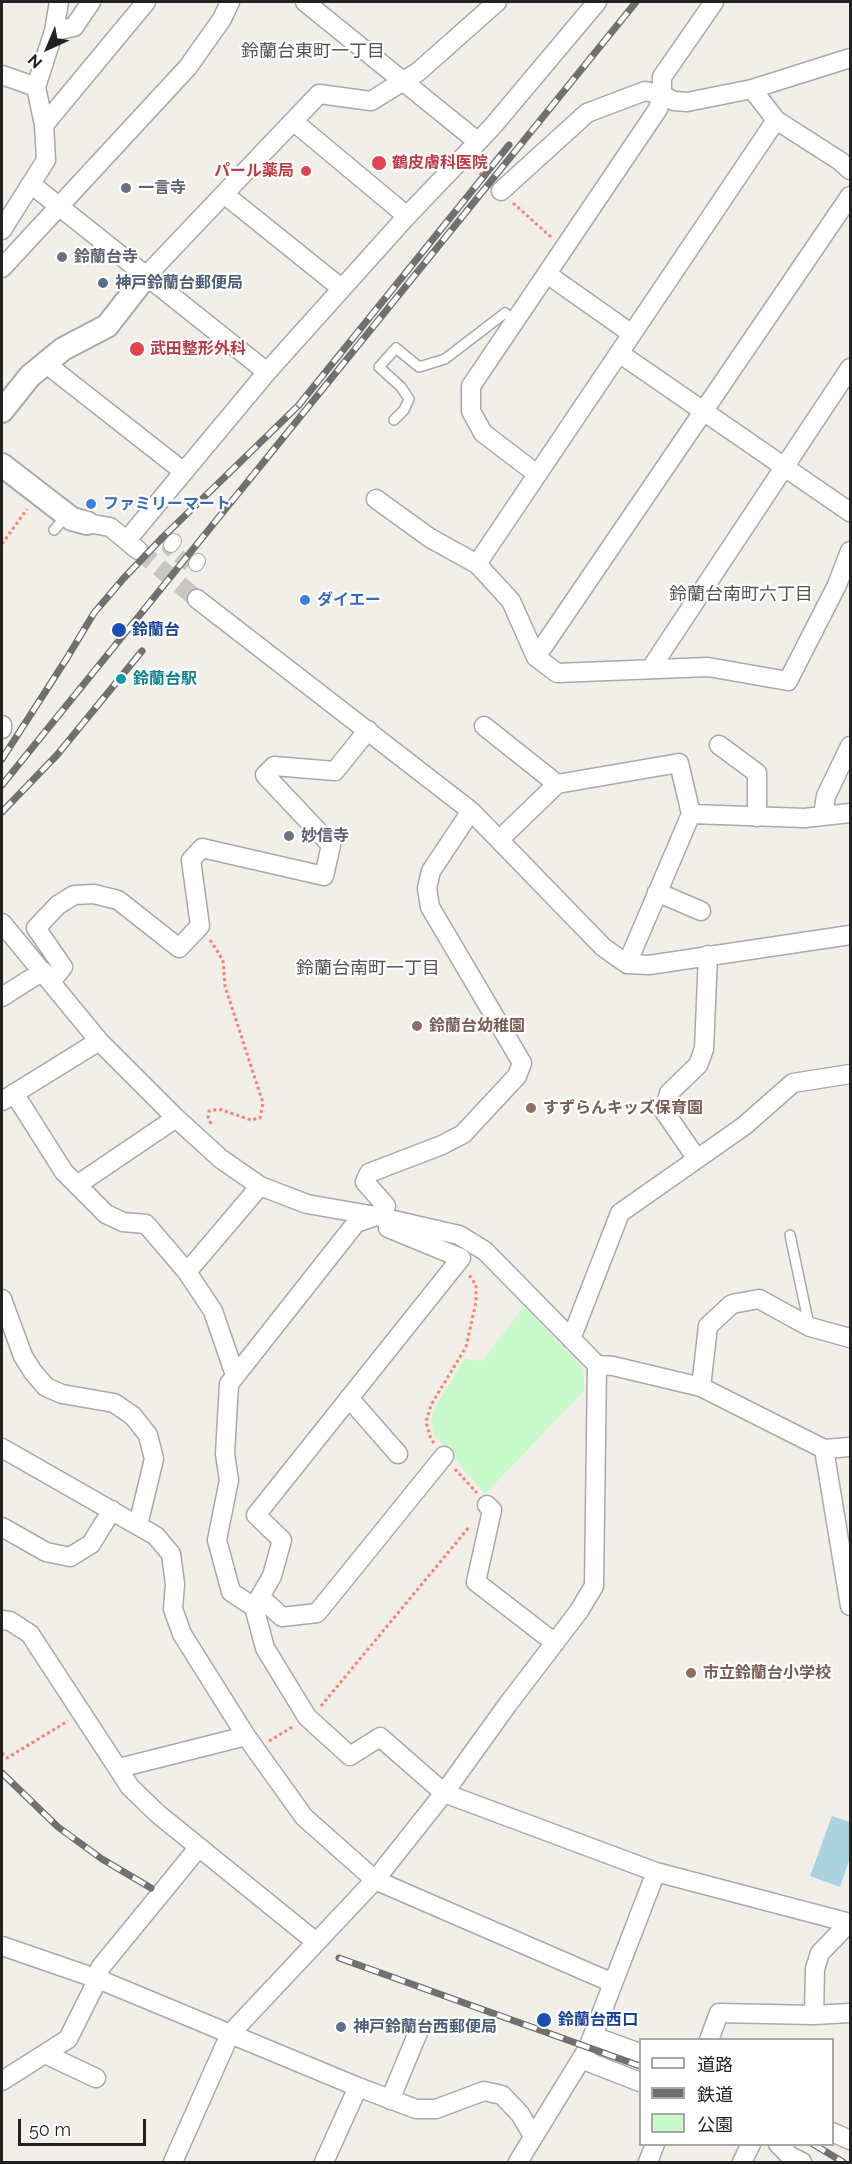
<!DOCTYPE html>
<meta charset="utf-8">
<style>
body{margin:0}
#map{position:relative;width:852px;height:2164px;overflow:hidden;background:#f2efe9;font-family:Raleway,"Noto Sans JP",sans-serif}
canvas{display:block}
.frame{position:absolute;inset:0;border:3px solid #222;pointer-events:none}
.legend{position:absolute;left:639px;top:2038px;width:195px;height:108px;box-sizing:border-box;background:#fff;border:2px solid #a7a7a7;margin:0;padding:8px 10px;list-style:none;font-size:18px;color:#222}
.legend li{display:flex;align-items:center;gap:12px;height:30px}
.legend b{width:30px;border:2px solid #a7a7a7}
.north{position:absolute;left:18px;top:18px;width:60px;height:60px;-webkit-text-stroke:4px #fff;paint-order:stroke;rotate:224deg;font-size:16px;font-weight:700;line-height:24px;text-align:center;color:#222}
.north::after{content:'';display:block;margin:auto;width:21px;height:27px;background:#222;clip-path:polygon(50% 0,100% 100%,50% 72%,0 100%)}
.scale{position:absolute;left:18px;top:2119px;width:128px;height:27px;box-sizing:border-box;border:3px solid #222;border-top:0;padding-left:8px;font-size:18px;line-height:21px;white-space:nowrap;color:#222;-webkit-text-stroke:4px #fff;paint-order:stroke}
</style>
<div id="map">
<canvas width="852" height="2164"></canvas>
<div class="frame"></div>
<ul class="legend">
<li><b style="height:8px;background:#fff"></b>道路</li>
<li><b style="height:8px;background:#707070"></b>鉄道</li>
<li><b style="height:16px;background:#c8facc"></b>公園</li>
</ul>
<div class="north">N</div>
<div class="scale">50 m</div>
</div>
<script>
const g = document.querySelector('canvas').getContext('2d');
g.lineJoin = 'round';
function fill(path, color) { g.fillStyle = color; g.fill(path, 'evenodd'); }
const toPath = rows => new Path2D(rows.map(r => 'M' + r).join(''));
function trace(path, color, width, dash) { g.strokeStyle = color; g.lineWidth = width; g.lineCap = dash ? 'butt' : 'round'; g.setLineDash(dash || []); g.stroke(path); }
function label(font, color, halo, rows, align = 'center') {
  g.font = font + ' Raleway,"Noto Sans JP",sans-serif'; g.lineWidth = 4.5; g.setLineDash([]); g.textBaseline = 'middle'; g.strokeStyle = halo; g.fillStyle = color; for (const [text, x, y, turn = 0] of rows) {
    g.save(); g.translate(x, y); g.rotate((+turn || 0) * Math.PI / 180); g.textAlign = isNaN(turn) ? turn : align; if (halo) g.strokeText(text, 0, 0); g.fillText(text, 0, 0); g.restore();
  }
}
fill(toPath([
 [524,1306,583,1368,585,1390,485,1494,434,1435,431,1421,435,1407,464,1359,483,1361]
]), '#c8facc');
fill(toPath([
 [832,1816,850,1822,850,1858,840,1887,810,1876]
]), '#aad3df');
trace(toPath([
 [174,541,169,548,193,568]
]), '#c8c6c1', 14, [14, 7]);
trace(toPath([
 [138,550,197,599]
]), '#c8c6c1', 18, [18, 9]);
const service = toPath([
 [394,420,404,410,409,399,401,387,379,367,396,348,419,367,445,359,505,313,515,321],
 [54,530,67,515],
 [790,1235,809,1325]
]);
const pedestrian = toPath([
 [171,545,174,541],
 [196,564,198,561]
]);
const minor = toPath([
 [305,2,477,141],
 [54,31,74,27,91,2],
 [2,75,36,87],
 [752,89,776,120,840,161,850,170],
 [293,121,407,216],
 [44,125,146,2],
 [31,184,267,372],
 [501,191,587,113,645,91,662,95,674,101,687,102,752,89,850,58],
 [224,194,341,288],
 [2,230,46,160,44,125,36,87,54,31,59,2],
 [2,268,188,67,222,19,230,2],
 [547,274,632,334],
 [146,276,319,94,371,101,418,72,497,2],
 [619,353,850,512],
 [45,363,184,472],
 [537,474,483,433,471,411,471,386,658,109,662,95,662,77,714,2],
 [376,499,430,538,477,564,511,601,536,657,557,673,708,667,788,681,837,585,850,551],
 [87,523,110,527,138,550],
 [127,540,267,372,407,216,492,127,597,2],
 [477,564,776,120],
 [197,599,471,811,603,947,627,964,649,965,850,935],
 [536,657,850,196],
 [651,668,850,368],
 [2,725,2,729],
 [484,726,557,784],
 [719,745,757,773,757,817],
 [471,811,431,871,427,888,430,907,522,1063,517,1076,463,1134,442,1145,369,1173,365,1182,386,1206,376,1216,356,1223,229,1384,225,1454,229,1480,217,1540,231,1592,254,1607,265,1648,307,1717,350,1756,380,1737,444,1793,656,1872,850,1923],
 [691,814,805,818,850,813],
 [823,815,826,796,850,746],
 [499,840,557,784,679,763,691,814,627,964],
 [657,892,701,911],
 [2,923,99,1041,176,1118,221,1159,260,1186,307,1204,376,1216,459,1235,485,1251,597,1365,613,1366,701,1387,824,1449,850,1447],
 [51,982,63,967,36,928,58,905,74,895,94,894,118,900,179,948,200,926,191,860,202,848,324,876,331,845,265,775,274,766,335,771,368,730],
 [2,997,43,971],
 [14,1093,64,1172,106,1214,123,1222,146,1224,187,1272,213,1311,235,1375],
 [2,1101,99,1041],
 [697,1159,664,1111,669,1093,698,1065,704,1049,708,955],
 [77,1185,176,1118],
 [187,1272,260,1186],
 [2,1299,23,1356,33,1372,46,1387,62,1394,114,1403,133,1416,148,1435,154,1459,138,1525],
 [571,1339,620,1213,744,1126,793,1083,850,1074],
 [701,1387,708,1326,732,1304,759,1299,810,1327,850,1338],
 [349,1398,398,1454],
 [2,1448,156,1536,171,1554,175,1584,173,1609,182,1634,246,1736,304,1817,375,1880,613,1983],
 [824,1449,850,1606],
 [487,1505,492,1510,476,1582,555,1643],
 [2,1527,46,1552,70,1557,91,1544,112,1510],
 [260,1597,282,1617,317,1613,444,1456],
 [254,1607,272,1576,282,1540,256,1515,461,1258,388,1228],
 [2,1620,10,1621,30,1634,130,1787,158,1814,316,1942],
 [119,1768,246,1736],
 [2,1946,98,1979,358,2087,416,2109,436,2109,484,2091,502,2095,520,2114,533,2136],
 [814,2015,815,1969,820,1953,849,1923],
 [593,2036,640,2053],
 [709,2040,719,2013,814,2015,850,2013],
 [45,2054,96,2078],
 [581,2059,640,2082],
 [2,2081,68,2039,98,1979,100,1968,199,1847],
 [390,2100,419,2030],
 [832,2132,850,2140],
 [778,2144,790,2156,802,2162],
 [173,2162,230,2034,375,1880,444,1793,508,1704,579,1611,594,1586,597,1365],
 [324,2162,358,2087],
 [518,2162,588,2048,656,1872],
 [648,2162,655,2144],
 [742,2162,751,2144]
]);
const tertiary = toPath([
 [2,411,30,376,63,349,107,326,146,276],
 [2,465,72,519,87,523]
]);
trace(service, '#a9a9a9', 12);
trace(pedestrian, '#a9a9a9', 16);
trace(minor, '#a9a9a9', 21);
trace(tertiary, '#a9a9a9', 26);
trace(toPath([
 [475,169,488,180],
 [513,203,551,237],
 [2,544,27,509],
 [210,940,223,960,225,986,263,1103,260,1118,251,1120,219,1109,209,1111,208,1117,212,1126],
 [434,1443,431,1439,426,1422,431,1405,466,1347,476,1302,476,1285,469,1275],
 [455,1469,477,1493],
 [321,1706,470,1526],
 [269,1741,294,1726],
 [2,1753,7,1758,68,1721]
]), '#fa8072', 3, [3, 3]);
trace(service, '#fff', 9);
trace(pedestrian, '#fff', 14);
trace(minor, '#fff', 18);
trace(tertiary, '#fff', 22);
const rail = toPath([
 [298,406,509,145],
 [2,759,67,658,94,613,123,579,163,537,300,404],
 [2,785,636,2],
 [2,812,57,755,142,651],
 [2,1773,58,1827,102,1859,151,1888],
 [339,1958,640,2066],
 [813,2144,843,2162]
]);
trace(rail, '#707070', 7);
trace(rail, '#fff', 4.5, [14]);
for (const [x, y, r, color] of [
 [379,163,8,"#e0444e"],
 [306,171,6,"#e0444e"],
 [126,188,6,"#6b7280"],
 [62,257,6,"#6b7280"],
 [103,283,6,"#5c6f8a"],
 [137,349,8,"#e0444e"],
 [91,504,6,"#3f7fe0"],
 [305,600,6,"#3f7fe0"],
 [119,630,8,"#1a4fb4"],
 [121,679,6,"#0f9aa8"],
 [289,836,6,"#6b7280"],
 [417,1026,6,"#8d6e63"],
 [531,1108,6,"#8d6e63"],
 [691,1673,6,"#8d6e63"],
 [544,2020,8,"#1a4fb4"],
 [341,2027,6,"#5c6f8a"]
]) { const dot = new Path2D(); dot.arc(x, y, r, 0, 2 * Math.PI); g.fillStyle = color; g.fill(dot); trace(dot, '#fff', 2); }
label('bold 16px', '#be3a42', '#fff', [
 ["鶴皮膚科医院",392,163],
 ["パール薬局",294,171,"right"],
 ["武田整形外科",150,349]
], 'left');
label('bold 16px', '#5b616d', '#fff', [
 ["一言寺",138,188],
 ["鈴蘭台寺",74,257],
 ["妙信寺",301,836]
], 'left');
label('bold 16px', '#4e5e75', '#fff', [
 ["神戸鈴蘭台郵便局",115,283],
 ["神戸鈴蘭台西郵便局",353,2027]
], 'left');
label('bold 16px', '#366cbe', '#fff', [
 ["ファミリーマート",103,504],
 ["ダイエー",317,600]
], 'left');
label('bold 16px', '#164399', '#fff', [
 ["鈴蘭台",132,630],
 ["鈴蘭台西口",558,2020]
], 'left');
label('bold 16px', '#0d838f', '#fff', [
 ["鈴蘭台駅",133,679]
], 'left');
label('bold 16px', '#785e54', '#fff', [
 ["鈴蘭台幼稚園",429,1026],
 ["すずらんキッズ保育園",543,1108],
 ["市立鈴蘭台小学校",703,1673]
], 'left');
label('18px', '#555', '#fff', [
 ["鈴蘭台東町一丁目",313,52],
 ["鈴蘭台南町六丁目",741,595],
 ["鈴蘭台南町一丁目",368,969]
]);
</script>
